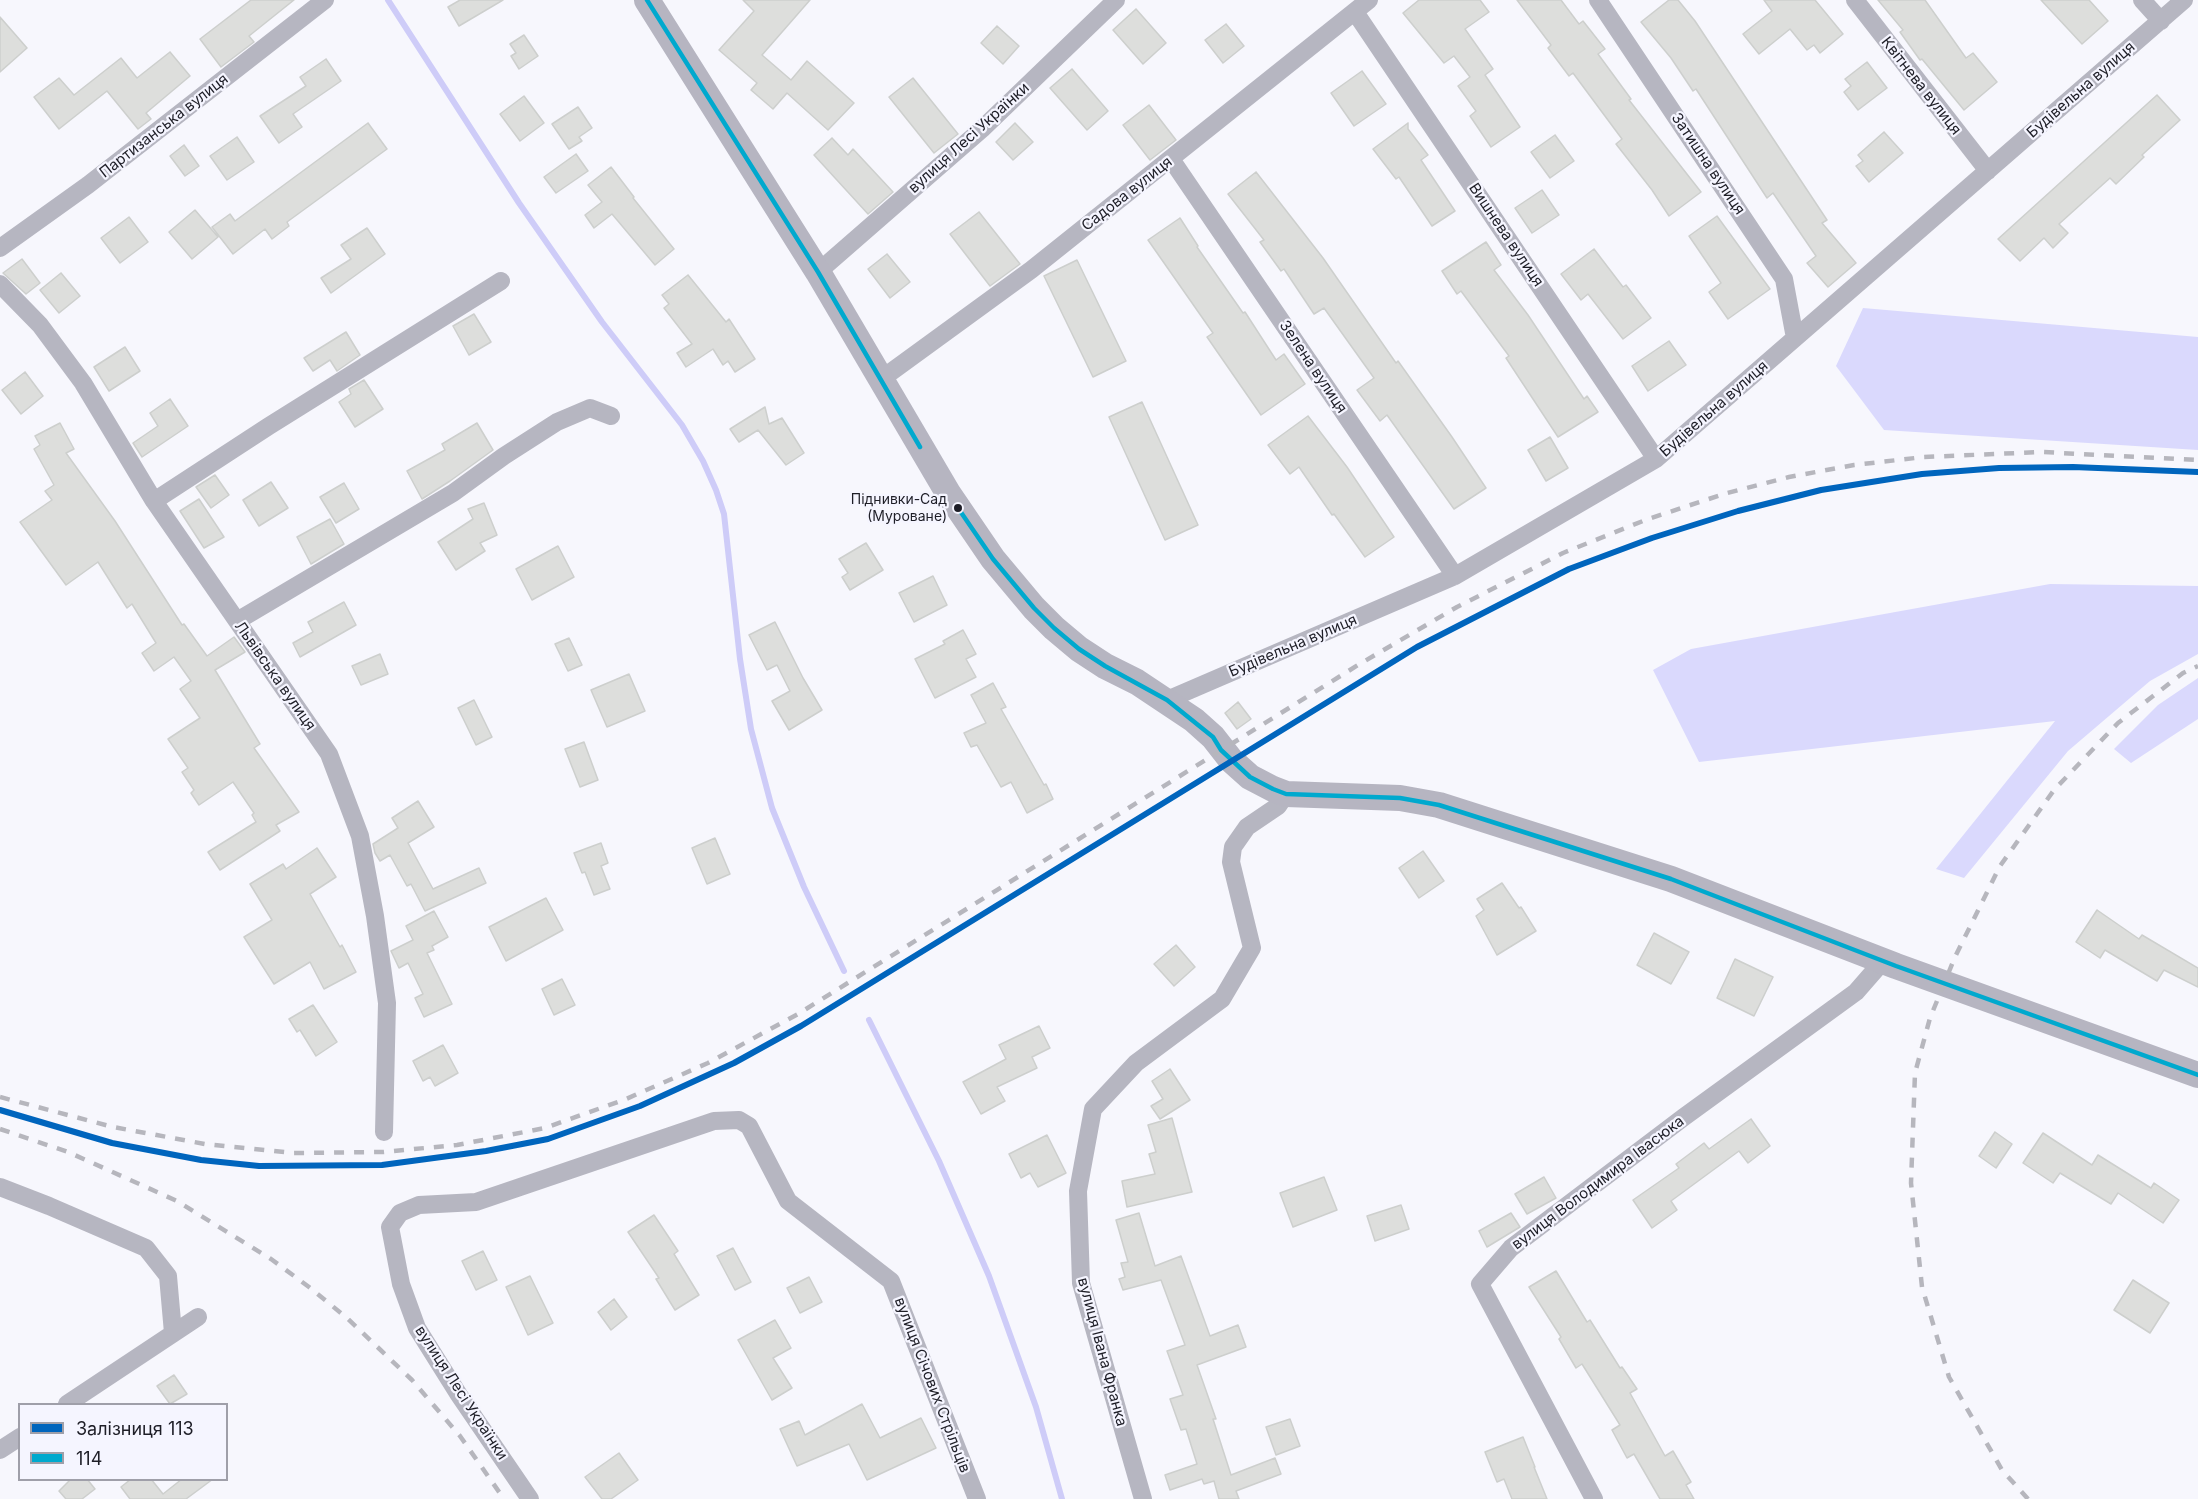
<!DOCTYPE html>
<meta charset="utf-8">
<style>
body{margin:0}
#map{position:relative;width:2198px;height:1499px;overflow:hidden;background:#f7f7fd;font-family:Inter,sans-serif}
canvas{display:block}
.legend{position:absolute;left:18px;top:1403px;width:210px;height:78px;box-sizing:border-box;background:#f5f5ff;border:2px solid #9f9fa9;margin:0;padding:8px 10px;list-style:none;font-size:18px;color:#1e1e27}
.legend li{display:flex;align-items:center;gap:12px;height:30px}
.legend b{width:30px;border:2px solid #9f9fa9}
</style>
<div id="map">
<canvas width="2198" height="1499"></canvas>
<ul class="legend">
<li><b style="height:8px;background:#0065bd"></b>Залізниця 113</li>
<li><b style="height:8px;background:#00a9ce"></b>114</li>
</ul>
</div>
<script>
const g = document.querySelector('canvas').getContext('2d');
g.lineJoin = 'round';
function fill(path, color) { g.fillStyle = color; g.fill(path, 'evenodd'); }
const toPath = rows => new Path2D(rows.map(r => 'M' + r).join(''));
function trace(path, color, width, dash) { g.strokeStyle = color; g.lineWidth = width; g.lineCap = dash ? 'butt' : 'round'; g.setLineDash(dash || []); g.stroke(path); }
function label(font, color, halo, rows, align = 'center') {
  g.font = font + ' Inter,sans-serif'; g.lineWidth = 4.5; g.setLineDash([]); g.textBaseline = 'middle'; g.strokeStyle = halo; g.fillStyle = color; for (const [text, x, y, turn = 0] of rows) {
    g.save(); g.translate(x, y); g.rotate((+turn || 0) * Math.PI / 180); g.textAlign = isNaN(turn) ? turn : align; if (halo) g.strokeText(text, 0, 0); g.fillText(text, 0, 0); g.restore();
  }
}
fill(toPath([
 [1863,308,2198,337,2198,450,1884,430,1836,366],
 [2050,584,2198,586,2198,654,2150,681,2068,751,1964,878,1936,869,2055,721,1699,762,1653,670,1691,649],
 [2198,678,2198,719,2131,763,2114,749,2158,705]
]), '#dad9fd');
trace(toPath([
 [388,0,519,203,602,322,682,425,703,461,716,490,724,514,740,659,751,729,772,808,804,887,844,971],
 [869,1020,939,1161,989,1276,1036,1407,1062,1499]
]), '#ceccf8', 6);
const building = toPath([
 [251,0,294,0,249,36,254,42,221,67,200,39,251,0],
 [460,0,503,0,459,26,448,7,460,0],
 [743,0,810,0,762,55,791,80,807,61,854,103,828,130,787,93,773,109,751,90,757,83,719,50,754,11,743,0],
 [1419,0,1480,0,1489,12,1465,29,1493,69,1485,75,1520,127,1491,147,1470,116,1476,111,1458,86,1470,77,1454,56,1444,63,1403,13,1419,0],
 [1517,0,1561,0,1579,24,1583,21,1605,49,1598,54,1631,99,1629,100,1701,192,1669,216,1652,190,1616,144,1622,139,1573,73,1569,76,1548,48,1551,45,1517,0],
 [1669,0,1678,0,1695,21,1827,220,1822,223,1856,263,1828,287,1807,263,1816,256,1773,193,1767,198,1696,89,1693,91,1671,58,1641,22,1669,0],
 [1764,0,1815,0,1843,34,1820,53,1814,45,1807,50,1790,29,1759,54,1743,34,1772,11,1764,0],
 [1878,0,1925,0,1966,58,1973,53,1997,82,1964,110,1922,59,1920,60,1900,32,1903,30,1878,0],
 [2041,0,2089,0,2108,21,2082,44,2041,0],
 [1136,9,1166,43,1143,64,1113,30,1136,9],
 [0,17,27,48,0,72,0,17],
 [1226,24,1244,46,1223,63,1205,40,1226,24],
 [997,26,1019,46,1003,64,981,43,997,26],
 [524,35,538,56,519,69,511,56,516,53,510,44,524,35],
 [170,52,190,76,146,113,151,119,138,129,107,91,59,129,34,97,59,78,74,95,121,58,137,78,170,52],
 [326,59,341,81,293,114,302,127,279,143,260,116,306,86,300,77,326,59],
 [1867,62,1887,88,1858,110,1844,92,1851,86,1845,79,1867,62],
 [1072,69,1108,111,1087,130,1050,88,1072,69],
 [1362,71,1386,104,1354,126,1331,93,1362,71],
 [913,78,958,134,934,153,889,97,913,78],
 [2157,95,2180,120,2142,155,2144,157,2116,184,2110,178,2059,224,2068,233,2053,248,2044,238,2020,261,1998,239,2157,95],
 [524,96,544,123,520,141,500,114,524,96],
 [1149,105,1176,140,1150,160,1123,125,1149,105],
 [578,107,592,128,579,137,582,141,569,149,552,124,578,107],
 [368,123,387,149,287,222,289,226,272,239,265,229,233,254,212,227,230,214,235,221,368,123],
 [1015,123,1033,142,1013,160,996,142,1015,123],
 [1408,123,1408,129,1428,155,1421,160,1455,211,1432,226,1399,177,1396,179,1373,149,1408,123],
 [1884,132,1903,153,1869,182,1856,166,1863,161,1858,155,1884,132],
 [1555,135,1574,161,1550,178,1531,152,1555,135],
 [237,137,254,162,227,180,210,156,237,137],
 [832,138,848,155,853,149,893,192,868,214,814,155,832,138],
 [184,145,199,166,185,176,170,156,184,145],
 [576,154,588,171,556,193,544,177,576,154],
 [611,167,634,197,633,198,674,249,655,265,612,214,594,228,585,215,602,202,588,185,611,167],
 [1256,172,1323,258,1396,363,1398,361,1452,437,1486,488,1454,509,1387,415,1380,421,1357,390,1374,378,1324,308,1314,314,1284,269,1281,271,1260,242,1264,240,1228,194,1256,172],
 [1542,190,1559,215,1532,233,1515,208,1542,190],
 [195,210,218,237,192,259,169,232,195,210],
 [979,212,1020,264,990,286,950,234,979,212],
 [1717,216,1770,289,1728,319,1709,292,1721,283,1689,236,1717,216],
 [129,217,148,242,120,263,101,238,129,217],
 [1180,218,1198,246,1197,247,1243,313,1245,312,1276,360,1284,354,1305,384,1261,415,1207,337,1213,333,1148,240,1180,218],
 [367,228,385,254,331,293,321,278,351,259,341,245,367,228],
 [1486,242,1501,265,1494,270,1528,315,1584,399,1587,396,1598,412,1558,437,1506,358,1509,356,1461,291,1457,294,1442,271,1486,242],
 [1594,249,1623,287,1626,285,1651,318,1623,339,1588,294,1581,300,1561,274,1594,249],
 [887,254,910,282,890,298,868,269,887,254],
 [22,259,40,283,26,294,3,273,22,259],
 [1077,260,1126,361,1093,377,1044,276,1077,260],
 [61,273,80,296,59,313,40,290,61,273],
 [688,275,726,322,729,319,755,359,735,372,728,361,723,365,713,349,686,367,677,353,692,344,664,308,669,304,662,295,688,275],
 [474,314,491,342,469,355,453,326,474,314],
 [346,332,360,355,337,371,330,360,313,371,304,358,346,332],
 [1669,341,1686,365,1648,391,1632,366,1669,341],
 [125,347,140,371,109,391,94,367,125,347],
 [25,372,43,396,21,414,2,390,25,372],
 [364,380,383,409,355,427,339,402,351,394,349,389,364,380],
 [170,399,188,426,142,457,133,443,158,426,150,413,170,399],
 [1142,402,1198,525,1165,540,1109,417,1142,402],
 [765,407,769,424,782,418,804,453,786,465,758,430,739,442,730,429,765,407],
 [1308,416,1347,467,1394,537,1365,557,1334,514,1332,515,1299,467,1290,474,1268,445,1308,416],
 [60,423,74,449,66,453,115,521,182,625,184,624,207,656,234,637,245,652,215,670,260,744,254,748,299,812,276,825,280,831,220,870,208,852,256,822,252,815,254,813,233,782,199,805,191,793,194,790,182,772,188,768,168,739,200,718,180,689,191,681,174,657,154,671,142,653,156,643,132,604,127,608,98,562,66,585,20,522,52,500,45,491,54,485,34,449,40,445,35,436,60,423],
 [477,423,493,450,450,481,422,499,407,471,445,450,442,444,477,423],
 [1550,437,1568,468,1546,481,1528,450,1550,437],
 [215,475,229,495,211,508,196,487,215,475],
 [271,482,288,508,259,526,243,500,271,482],
 [344,483,359,509,336,523,320,497,344,483],
 [199,499,224,537,204,548,180,511,199,499],
 [484,503,497,535,480,543,485,551,456,570,438,542,473,519,468,509,484,503],
 [330,519,344,544,311,564,297,537,330,519],
 [866,543,883,570,850,590,842,577,848,573,839,559,866,543],
 [558,546,574,577,532,600,516,569,558,546],
 [933,576,947,605,914,622,899,593,933,576],
 [344,602,356,625,300,657,293,643,313,632,308,622,344,602],
 [775,622,803,678,822,710,789,730,772,701,790,691,777,665,767,670,749,635,775,622],
 [963,630,976,654,966,659,976,677,935,698,915,659,945,644,943,641,963,630],
 [569,638,582,665,568,671,555,644,569,638],
 [380,654,388,674,361,685,352,666,380,654],
 [629,674,645,711,607,727,591,690,629,674],
 [993,683,1006,707,1001,709,1044,785,1046,784,1053,799,1027,813,1011,782,1001,787,977,745,971,747,964,733,986,723,971,695,993,683],
 [474,700,492,737,476,745,458,708,474,700],
 [1238,702,1251,719,1237,729,1225,713,1238,702],
 [584,742,598,780,580,787,565,749,584,742],
 [418,801,434,827,408,843,433,889,479,868,486,883,425,911,411,884,407,886,390,855,380,861,375,853,373,844,398,828,392,818,418,801],
 [715,838,730,874,707,884,692,848,715,838],
 [601,843,608,863,601,866,610,889,594,895,585,872,582,873,574,853,601,843],
 [317,848,336,877,310,894,340,947,342,945,356,972,324,989,310,962,274,984,244,937,272,920,250,884,283,864,286,869,317,848],
 [1423,851,1444,881,1419,898,1399,868,1423,851],
 [1502,883,1519,908,1521,907,1536,931,1497,955,1476,916,1484,910,1477,899,1502,883],
 [546,898,563,930,506,961,489,927,546,898],
 [2097,910,2139,939,2142,935,2198,968,2198,987,2164,970,2157,981,2105,950,2100,958,2076,942,2097,910],
 [434,911,448,937,432,946,434,950,427,953,452,1004,424,1017,415,998,423,994,408,963,399,968,391,951,413,940,406,926,434,911],
 [1654,933,1689,952,1671,984,1637,965,1654,933],
 [1176,945,1195,967,1174,986,1154,964,1176,945],
 [1735,959,1773,977,1754,1016,1717,998,1735,959],
 [562,979,575,1005,554,1015,542,989,562,979],
 [313,1005,337,1042,316,1056,300,1030,297,1032,289,1019,313,1005],
 [1039,1026,1050,1048,1032,1057,1037,1068,997,1087,1005,1101,981,1114,963,1082,1006,1059,999,1045,1039,1026],
 [443,1045,458,1073,435,1086,430,1077,423,1081,413,1061,443,1045],
 [1170,1069,1190,1100,1160,1119,1151,1106,1163,1099,1152,1081,1170,1069],
 [1172,1118,1192,1192,1127,1207,1122,1181,1155,1174,1149,1154,1156,1152,1148,1125,1172,1118],
 [1751,1119,1770,1146,1748,1163,1739,1151,1671,1201,1677,1210,1652,1228,1633,1200,1679,1168,1676,1164,1704,1143,1709,1149,1751,1119],
 [1995,1132,2012,1144,1996,1168,1979,1156,1995,1132],
 [2043,1133,2092,1165,2098,1155,2151,1188,2154,1183,2179,1200,2163,1223,2118,1193,2111,1204,2060,1173,2053,1183,2023,1163,2043,1133],
 [1047,1135,1066,1173,1038,1187,1030,1173,1021,1178,1009,1154,1047,1135],
 [1324,1177,1337,1210,1293,1227,1280,1193,1324,1177],
 [1544,1177,1556,1198,1527,1214,1515,1194,1544,1177],
 [1401,1205,1409,1229,1375,1241,1367,1216,1401,1205],
 [1139,1213,1155,1266,1181,1256,1210,1336,1238,1325,1246,1347,1197,1365,1216,1419,1213,1419,1231,1475,1275,1458,1281,1474,1236,1491,1239,1499,1219,1499,1214,1481,1204,1484,1202,1479,1170,1490,1165,1475,1197,1464,1186,1429,1181,1430,1170,1399,1183,1395,1167,1351,1185,1345,1161,1280,1123,1290,1119,1279,1125,1277,1121,1263,1128,1262,1116,1220,1139,1213],
 [1511,1213,1520,1227,1487,1247,1479,1231,1511,1213],
 [654,1215,678,1251,674,1254,699,1295,675,1310,656,1279,659,1278,628,1232,654,1215],
 [733,1248,751,1282,735,1290,717,1256,733,1248],
 [483,1251,497,1280,476,1290,462,1261,483,1251],
 [1556,1271,1587,1322,1590,1320,1620,1368,1622,1367,1637,1389,1630,1393,1665,1456,1673,1451,1691,1482,1686,1485,1694,1499,1660,1499,1634,1454,1627,1458,1612,1430,1620,1425,1582,1364,1576,1368,1559,1339,1561,1337,1529,1287,1556,1271],
 [530,1276,553,1323,528,1335,506,1287,530,1276],
 [809,1277,822,1302,800,1313,787,1288,809,1277],
 [2133,1280,2169,1303,2150,1333,2114,1310,2133,1280],
 [614,1299,627,1317,611,1330,598,1312,614,1299],
 [775,1320,791,1348,773,1358,792,1388,772,1400,738,1340,775,1320],
 [174,1375,187,1394,170,1404,157,1386,174,1375],
 [862,1404,880,1438,921,1418,936,1448,867,1480,849,1444,797,1466,780,1429,799,1421,805,1435,862,1404],
 [1290,1419,1300,1446,1276,1455,1266,1427,1290,1419],
 [1523,1437,1535,1467,1534,1467,1547,1499,1512,1499,1504,1479,1497,1482,1485,1452,1523,1437],
 [619,1453,638,1480,611,1499,602,1499,585,1477,619,1453],
 [71,1479,87,1479,95,1489,82,1499,66,1499,59,1491,71,1479],
 [131,1479,151,1479,163,1494,182,1479,213,1479,186,1499,130,1499,121,1487,131,1479]
]);
fill(building, '#dddedc');
trace(building, '#cdcfcd', 1.5);
trace(toPath([
 [1598,0,1784,279,1795,338],
 [1855,0,1988,171],
 [2142,0,2161,21],
 [1355,12,1656,459],
 [1171,159,1455,576],
 [0,248,88,185,325,0],
 [818,272,982,129,1116,0],
 [0,284,40,325,83,383,154,501,329,754,360,836,375,916,387,1003,384,1132],
 [880,380,1031,270,1369,0],
 [154,501,269,426,501,281],
 [237,621,453,493,504,456,557,422,590,408,611,416],
 [1167,700,1455,576,1656,459,2184,0],
 [0,1187,49,1206,146,1248,168,1276,173,1333],
 [67,1404,198,1317],
 [0,1450,20,1437],
 [530,1499,459,1395,417,1328,401,1284,390,1227,400,1213,419,1205,476,1202,714,1121,739,1120,749,1126,788,1201,891,1281,977,1499],
 [1143,1499,1081,1283,1078,1191,1093,1109,1136,1063,1222,999,1252,948,1231,862,1233,847,1247,827,1278,806,1286,794],
 [1594,1499,1480,1284,1511,1248,1684,1117,1856,992,1883,961]
]), '#b6b6c1', 18);
trace(toPath([
 [647,0,818,272,948,493,993,559,1034,608,1054,628,1079,649,1105,666,1137,682,1194,720,1213,737,1231,760,1250,777,1273,789,1286,794,1400,798,1439,805,1671,879,1896,966,2198,1075]
]), '#b6b5c1', 26);
trace(toPath([
 [0,1097,113,1127,205,1144,293,1153,383,1152,457,1145,545,1128,626,1099,708,1063,798,1014,1358,665,1457,607,1563,553,1648,519,1727,493,1789,477,1854,465,1924,457,2042,452,2198,460],
 [0,1129,68,1152,177,1201,271,1259,309,1287,347,1318,412,1380,460,1436,504,1499],
 [2028,1499,2002,1470,1949,1377,1922,1287,1911,1183,1915,1073,1930,1018,1955,957,2000,866,2054,790,2118,723,2183,673,2198,666]
]), '#b6b6bd', 4.5, [10, 10]);
trace(toPath([
 [647,0,818,272,920,447],
 [958,508,993,559,1034,608,1054,628,1079,649,1105,666,1167,700,1213,737,1221,750,1250,777,1273,789,1286,794,1400,798,1439,805,1671,879,1896,966,2198,1075]
]), '#00a9ce', 4.5);
trace(toPath([
 [0,1110,112,1143,201,1160,259,1166,382,1165,486,1151,548,1139,640,1106,734,1063,801,1026,1417,647,1569,569,1652,538,1738,511,1821,490,1922,474,1999,468,2073,467,2198,472]
]), '#0065bd', 6);
for (const [x, y, r, color] of [
 [958,508,5,"#1e1e27"]
]) { const dot = new Path2D(); dot.arc(x, y, r, 0, 2 * Math.PI); g.fillStyle = color; g.fill(dot); trace(dot, '#f5f5ff', 2); }
label('14px', '#1e1e27', '#f5f5ff', [
 ["Піднивки-Сад",947,500],
 ["(Муроване)",947,517]
], 'right');
label('15px', '#1e1e27', '#f5f5ff', [
 ["Квітнева вулиця",1921,86,52],
 ["Будівельна вулиця",2081,90,-41],
 ["Партизанська вулиця",164,126,-38],
 ["вулиця Лесі Українки",969,138,-42],
 ["Затишна вулиця",1708,164,56],
 ["Садова вулиця",1127,194,-38],
 ["Вишнева вулиця",1506,235,56],
 ["Зелена вулиця",1313,367,56],
 ["Будівельна вулиця",1714,409,-41],
 ["Будівельна вулиця",1293,646,-23],
 ["Львівська вулиця",275,676,55],
 ["вулиця Володимира Івасюка",1598,1183,-37],
 ["вулиця Івана Франка",1102,1352,75],
 ["вулиця Січових Стрільців",932,1385,69],
 ["вулиця Лесі Українки",461,1393,57]
]);
</script>
